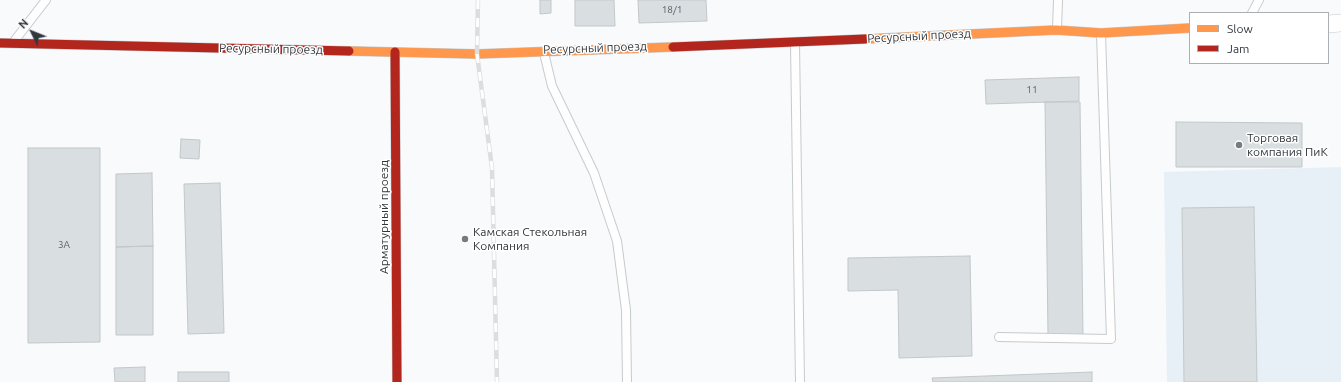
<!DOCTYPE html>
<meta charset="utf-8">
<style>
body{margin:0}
#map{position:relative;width:1341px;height:382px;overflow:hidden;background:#f8fafc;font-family:Ubuntu,sans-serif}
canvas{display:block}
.legend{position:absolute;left:1189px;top:12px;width:140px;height:52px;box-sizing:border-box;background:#fff;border:1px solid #acafb1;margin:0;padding:5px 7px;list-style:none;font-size:12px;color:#30373d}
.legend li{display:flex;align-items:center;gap:8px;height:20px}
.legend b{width:20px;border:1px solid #acafb1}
.north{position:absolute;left:12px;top:12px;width:40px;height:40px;-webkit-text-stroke:3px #fff;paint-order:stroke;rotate:313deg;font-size:11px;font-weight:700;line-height:16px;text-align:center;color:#30373d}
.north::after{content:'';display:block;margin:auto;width:14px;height:18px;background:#30373d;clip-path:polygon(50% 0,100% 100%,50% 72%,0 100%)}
</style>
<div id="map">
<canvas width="1341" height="382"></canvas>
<ul class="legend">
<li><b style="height:5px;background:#ff974d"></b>Slow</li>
<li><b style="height:5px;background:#b3261e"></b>Jam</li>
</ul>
<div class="north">N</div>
</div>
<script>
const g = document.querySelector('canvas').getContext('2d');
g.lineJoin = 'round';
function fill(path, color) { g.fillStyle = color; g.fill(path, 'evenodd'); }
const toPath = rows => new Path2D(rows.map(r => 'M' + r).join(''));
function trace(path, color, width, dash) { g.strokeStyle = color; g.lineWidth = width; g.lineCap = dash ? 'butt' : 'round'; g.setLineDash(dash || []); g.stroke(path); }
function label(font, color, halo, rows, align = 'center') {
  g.font = font + ' Ubuntu,sans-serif'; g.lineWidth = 3; g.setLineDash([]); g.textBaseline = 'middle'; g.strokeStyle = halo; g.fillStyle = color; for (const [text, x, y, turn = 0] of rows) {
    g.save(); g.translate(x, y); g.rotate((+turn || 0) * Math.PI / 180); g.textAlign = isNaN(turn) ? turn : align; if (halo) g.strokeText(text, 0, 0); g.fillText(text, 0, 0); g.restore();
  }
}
fill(toPath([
 [1341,167,1341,382,1167,382,1164,172]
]), '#e7f0f7');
const building = toPath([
 [540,0,551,0,551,13,540,14,540,0],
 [575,0,614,0,615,26,575,26,575,0],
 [638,0,706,0,707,21,639,23,638,0],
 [1079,77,1079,101,986,104,985,80,1079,77],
 [1045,102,1080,102,1083,336,1048,336,1045,102],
 [1176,122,1302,123,1302,167,1176,167,1176,122],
 [181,139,200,140,199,159,180,158,181,139],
 [28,148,100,148,100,342,28,343,28,148],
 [152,173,153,246,116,247,116,174,152,173],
 [220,183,224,333,188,334,184,184,220,183],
 [1254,207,1257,382,1184,382,1182,208,1254,207],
 [153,246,153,335,116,335,116,247,153,246],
 [970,256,972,356,899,358,898,290,848,291,848,258,970,256],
 [145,367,145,382,115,382,114,368,145,367],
 [178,372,229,372,229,382,178,382,178,372],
 [1092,372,1092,382,933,382,932,378,1092,372]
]);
fill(building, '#d9dee1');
trace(building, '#c3c7ca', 1);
const lane = toPath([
 [1252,13,1259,0],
 [1057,29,1058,0],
 [15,40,46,0],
 [795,43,800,382],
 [544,53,552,86,594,173,617,241,626,310,627,382],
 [999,337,1111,339,1101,34]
]);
const street = toPath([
 [1328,24,1341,23]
]);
const slow = toPath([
 [865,39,1056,30,1101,33,1190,28],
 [349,51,477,54,673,47]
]);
const jam = toPath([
 [0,43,349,51],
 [673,47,865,39],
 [395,52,397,382]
]);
trace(lane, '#c6cbce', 10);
trace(street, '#c6cbce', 18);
trace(slow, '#c6cbce', 10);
trace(jam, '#c6cbce', 10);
trace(lane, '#fefeff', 8);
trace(street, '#fefeff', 17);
trace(slow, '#ff974d', 9);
trace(jam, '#b3261e', 9);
const rail = toPath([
 [478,0,477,54,492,168,497,382]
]);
trace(rail, '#dcddde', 4.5);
trace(rail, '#fff', 3, [9]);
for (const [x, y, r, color] of [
 [1239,145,4,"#767b80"],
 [465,239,4,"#767b80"]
]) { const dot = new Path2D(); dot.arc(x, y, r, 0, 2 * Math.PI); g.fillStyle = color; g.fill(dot); trace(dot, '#fff', 1.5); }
label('10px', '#5a6166', null, [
 ["18/1",672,10],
 ["11",1032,90],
 ["3А",64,245]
]);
label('12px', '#30373d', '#fff', [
 ["Ресурсный проезд",919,36,-3],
 ["Ресурсный проезд",595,48,-2],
 ["Ресурсный проезд",271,49,1],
 ["Арматурный проезд",384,217,-90]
]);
label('12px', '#30373d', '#fff', [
 ["Торговая",1247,138],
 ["компания ПиК",1247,152],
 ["Камская Стекольная",473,232],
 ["Компания",473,246]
], 'left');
</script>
